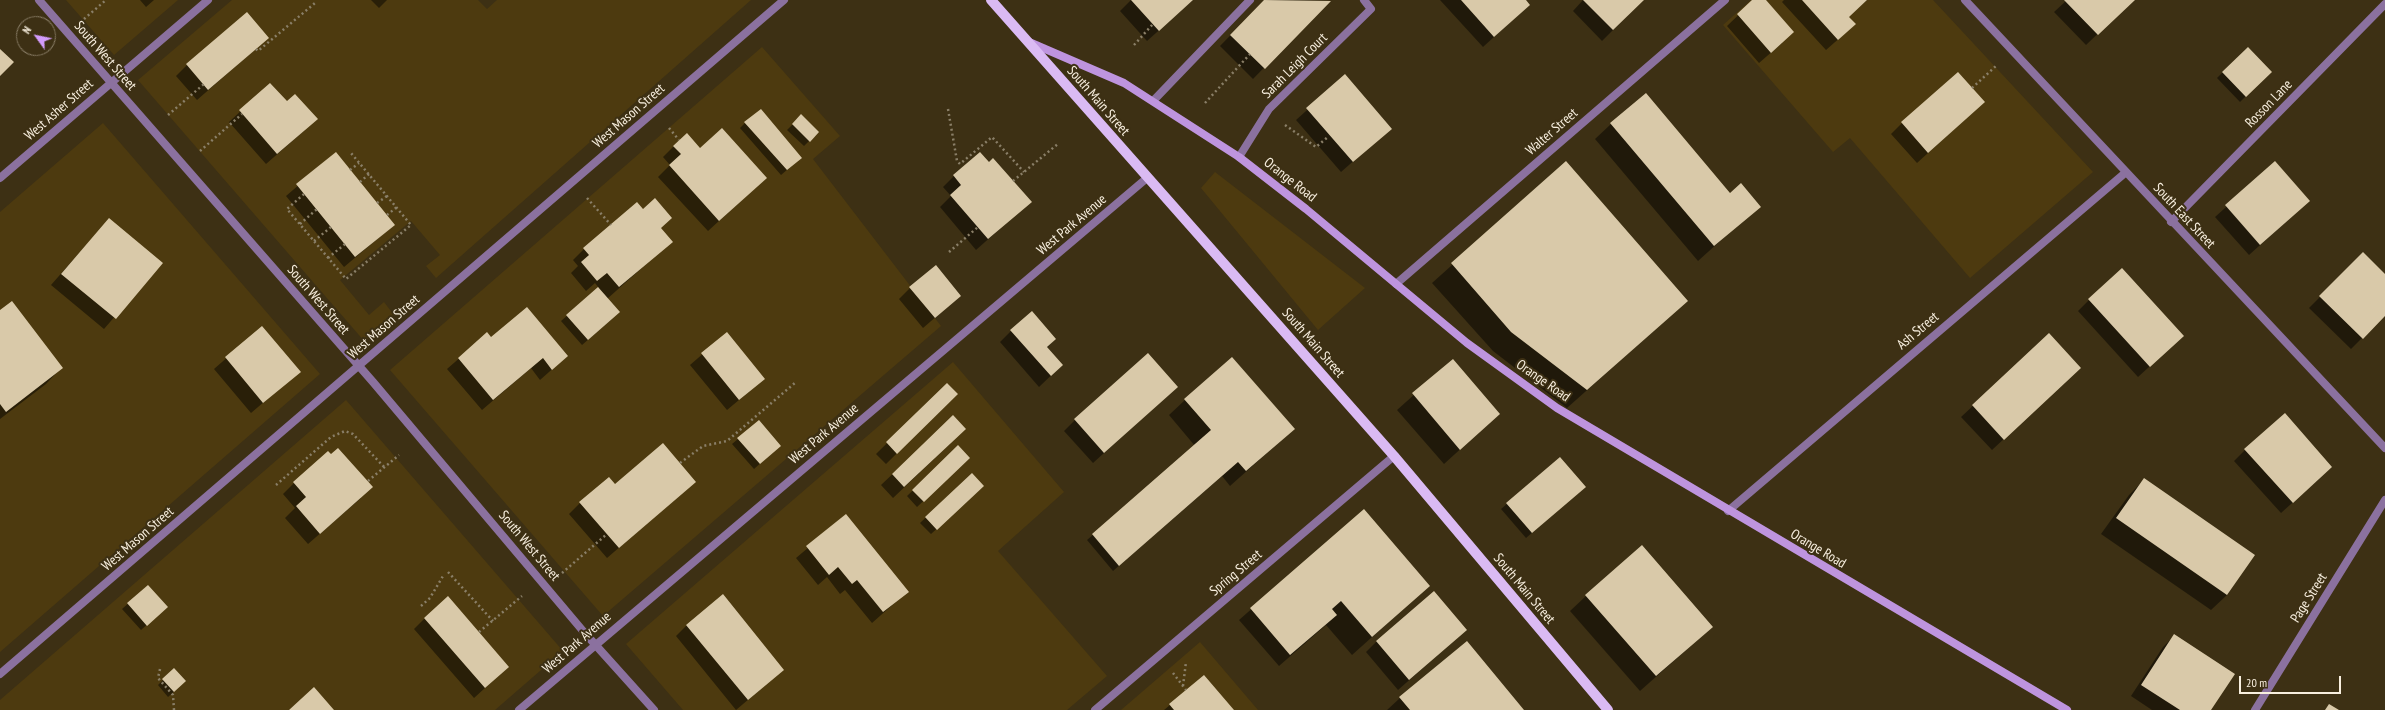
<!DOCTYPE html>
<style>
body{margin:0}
#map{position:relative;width:2385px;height:710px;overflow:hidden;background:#3d3014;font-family:"PT Sans Narrow",sans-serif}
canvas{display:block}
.north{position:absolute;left:16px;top:16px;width:40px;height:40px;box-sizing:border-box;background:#3d3014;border:1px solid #887c65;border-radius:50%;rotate:303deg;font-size:11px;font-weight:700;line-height:16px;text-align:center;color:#f8efdf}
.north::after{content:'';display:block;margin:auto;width:14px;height:18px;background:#d39cfc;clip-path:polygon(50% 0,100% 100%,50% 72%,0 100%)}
.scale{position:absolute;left:2239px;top:676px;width:102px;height:18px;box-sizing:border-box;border:2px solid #f8efdf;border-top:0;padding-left:5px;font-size:12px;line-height:14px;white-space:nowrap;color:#f8efdf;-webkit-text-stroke:3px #3d3014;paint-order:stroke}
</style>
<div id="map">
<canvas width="2385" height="710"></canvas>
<div class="north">N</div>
<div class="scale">20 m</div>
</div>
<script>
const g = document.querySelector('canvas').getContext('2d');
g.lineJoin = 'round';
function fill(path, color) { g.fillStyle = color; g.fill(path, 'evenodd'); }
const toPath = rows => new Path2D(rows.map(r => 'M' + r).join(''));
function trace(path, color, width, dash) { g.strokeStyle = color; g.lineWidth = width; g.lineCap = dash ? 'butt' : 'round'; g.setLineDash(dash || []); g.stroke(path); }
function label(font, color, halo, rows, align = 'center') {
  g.font = font + ' "PT Sans Narrow",sans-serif'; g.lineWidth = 4; g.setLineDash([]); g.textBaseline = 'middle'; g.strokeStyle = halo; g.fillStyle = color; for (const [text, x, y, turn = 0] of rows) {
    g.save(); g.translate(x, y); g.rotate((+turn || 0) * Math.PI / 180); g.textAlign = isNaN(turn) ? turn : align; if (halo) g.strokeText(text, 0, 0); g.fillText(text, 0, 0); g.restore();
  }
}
fill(toPath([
 [66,0,178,0,114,55],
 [232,0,478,0,487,9,497,0,751,0,436,278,426,266,440,255,411,221,340,280,369,315,384,302,394,315,365,342,138,80],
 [1751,0,1933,0,2093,172,1970,278,1850,138,1833,152,1723,25],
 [762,47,840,136,813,159,941,326,603,616,390,370],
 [103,123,320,374,0,652,0,212],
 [1215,172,1365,288,1318,330,1201,188],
 [953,362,1064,492,998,551,1107,676,1067,710,683,710,626,644],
 [346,400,563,651,495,710,0,710,0,700],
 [1200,642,1258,710,1121,710]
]), '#4d3a0f');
fill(toPath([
 [140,0,154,0,146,7],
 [371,0,387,0,379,8],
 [1131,0,1193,0,1147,41,1120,11],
 [1265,0,1329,1,1253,79,1220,46],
 [1440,0,1525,0,1518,15,1483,47],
 [1583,0,1643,0,1602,41,1573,11],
 [1754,0,1765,0,1782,43,1759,63,1727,26],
 [1784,0,1867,0,1848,17,1843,35,1826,50,1782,2],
 [2067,0,2133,0,2086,45,2054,12],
 [268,38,197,100,176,76,187,65],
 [2247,48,2270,72,2240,102,2217,78],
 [1345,76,1390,129,1341,172,1296,120],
 [270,84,305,130,266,164,229,122],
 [1984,102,1917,163,1891,134,1902,123],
 [801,116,818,132,804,146,787,130],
 [745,123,795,163,781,175,740,128],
 [1611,124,1730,194,1759,206,1698,261,1595,139],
 [674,146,700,149,754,189,708,231,658,177,670,165,663,157],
 [336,153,394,225,344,267,286,196],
 [989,163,1030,202,976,250,940,207,951,196,943,187,954,176],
 [1566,163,1687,301,1567,408,1493,351,1432,283],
 [2275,163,2297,212,2249,255,2215,217],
 [643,210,671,242,607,299,613,318,582,345,561,321,599,288,595,283,586,291,571,273,578,266,573,260,584,249],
 [109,219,161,263,104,329,51,285],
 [2363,254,2385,276,2385,315,2351,349,2309,308],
 [910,288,960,296,923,328,899,299],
 [2089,300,2183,336,2138,377,2078,311],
 [0,311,61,368,46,384,0,419],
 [262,327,299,372,251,413,214,369],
 [1011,331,1055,339,1047,348,1062,365,1039,387,1000,342],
 [727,333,764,379,727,410,690,365],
 [487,334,491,339,567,356,540,380,531,368,482,410,447,369],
 [2049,335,2068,379,1992,450,1961,417],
 [1453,360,1499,414,1444,464,1397,410],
 [947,384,957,394,886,464,876,454],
 [1177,387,1093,463,1064,431,1075,420],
 [1185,400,1294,429,1230,486,1222,476,1113,571,1087,540,1195,446,1169,415],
 [953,417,954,440,893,498,881,485],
 [738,439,774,451,754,469,732,444],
 [958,447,969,458,917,507,907,496],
 [2245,450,2320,478,2281,513,2234,461],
 [1560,458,1579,492,1526,538,1501,509],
 [972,474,977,492,931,534,920,523],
 [2144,480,2253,555,2227,595,2211,610,2101,534,2129,495],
 [695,482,607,558,569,514,580,503,615,485],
 [294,483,361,498,308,544,285,518,295,508,283,494],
 [1363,511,1429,586,1352,655,1326,625,1279,666,1239,620],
 [846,516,907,592,872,623,845,590,840,594,827,577,818,585,796,558],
 [148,586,161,612,141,630,122,609],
 [1586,596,1712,627,1640,691,1570,611],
 [425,618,508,667,474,698,414,629],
 [687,625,783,670,736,710,676,636],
 [1466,630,1398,690,1366,652,1377,641],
 [2174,636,2210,710,2152,710,2131,696,2163,647],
 [1203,676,1233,710,1164,710,1170,705],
 [163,680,179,687,168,697,158,685],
 [1400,698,1523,710,1387,710]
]), '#0007');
fill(toPath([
 [1131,0,1193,0,1159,31],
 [1264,0,1331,1,1265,69,1230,35],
 [1461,0,1526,0,1530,5,1494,37],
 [1583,0,1644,0,1613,30],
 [1752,0,1766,0,1794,32,1771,53,1737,14],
 [1802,0,1867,0,1849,17,1856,24,1838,40],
 [2064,0,2135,0,2098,35],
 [247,12,269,38,208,90,186,64],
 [2248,47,2272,72,2246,97,2222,72],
 [0,49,14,62,0,76],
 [1958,72,1985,102,1928,153,1901,122],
 [1345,74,1392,129,1353,162,1306,108],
 [270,83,287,101,295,94,318,119,277,154,239,110],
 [1646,93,1730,193,1741,183,1761,207,1714,246,1610,123],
 [761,109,802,158,787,170,744,122],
 [801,114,819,132,810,142,792,124],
 [722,128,767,178,719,221,669,165,681,154,673,146,687,133,700,148],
 [336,152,395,225,355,257,296,184],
 [980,152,989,162,993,158,1032,202,988,239,950,195,961,185,953,175],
 [1566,161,1688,301,1587,390,1511,332,1451,263],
 [2275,161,2310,201,2260,245,2225,205],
 [655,198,672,218,661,228,673,242,619,287,607,273,597,281,581,262,589,255,583,248,637,202,643,209],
 [109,218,163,263,116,319,61,274],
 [2363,252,2385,274,2385,316,2363,339,2319,296],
 [936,265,961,296,935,318,909,287],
 [2122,268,2184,336,2150,367,2088,299],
 [598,287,620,312,588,340,566,315],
 [12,301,63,368,6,412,0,404,0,310],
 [527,307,568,356,552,370,543,358,493,400,458,358,487,332,491,337],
 [1032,311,1056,339,1047,347,1063,365,1051,376,1010,330],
 [262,326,301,372,263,403,225,357],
 [727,332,765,379,739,400,701,353],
 [2049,333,2081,368,2004,440,1972,405],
 [1148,353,1178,387,1104,453,1074,419],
 [1232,357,1295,429,1246,471,1238,462,1119,566,1092,534,1211,430,1184,399],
 [1453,359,1500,414,1460,450,1412,393],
 [947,383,958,394,897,454,886,442],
 [2285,413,2332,467,2293,503,2244,449],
 [953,415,966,429,904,487,892,474],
 [759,420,781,446,760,464,737,438],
 [663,443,696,482,619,548,579,502,609,477,615,484],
 [958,445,970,458,924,502,912,490],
 [338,448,373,487,320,534,296,506,306,497,293,482,328,451,331,454],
 [1560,457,1586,487,1532,533,1506,503],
 [972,473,984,486,937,530,925,517],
 [2144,478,2255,555,2227,595,2116,518],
 [1364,509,1430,586,1372,637,1341,601,1332,609,1337,615,1290,655,1250,608],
 [846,514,909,592,883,612,857,580,852,584,838,567,829,575,806,546],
 [1642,545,1713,627,1656,676,1585,595],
 [148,585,168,607,147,626,127,603],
 [1434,591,1467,630,1409,680,1376,641],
 [723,594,784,670,748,700,686,625],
 [448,596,509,667,485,688,424,618],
 [2174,634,2235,674,2211,710,2180,710,2141,685],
 [1467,641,1524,710,1410,710,1399,697],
 [174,668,186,681,174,692,162,679],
 [1204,675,1234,710,1174,710,1169,704],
 [314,687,334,710,289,710],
 [2329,704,2339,710,2325,710]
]), '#d9c9a9');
trace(toPath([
 [84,19,106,0],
 [1134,45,1153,24],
 [256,49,258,51,315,3],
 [1972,88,1997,65],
 [1205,103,1250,54],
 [948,109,957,161,960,164,992,137,1024,172],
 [168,115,204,84],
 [1285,125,1316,147,1329,136],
 [669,128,679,140],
 [200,151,242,114],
 [350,170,359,163],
 [1013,181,1059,143],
 [360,182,369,174],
 [304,194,287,209,346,279,411,225,351,153],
 [587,198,611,225],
 [377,203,387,196],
 [387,215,397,207],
 [300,224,317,209],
 [314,241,331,227],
 [949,252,978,227],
 [328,258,345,244],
 [680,463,703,446,727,441,796,382],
 [368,481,399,455],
 [276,485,331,437,345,431,353,434,385,468],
 [448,572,493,621],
 [562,573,607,534],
 [421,606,430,598,443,576],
 [479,632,522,596],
 [160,669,158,678,173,695,174,710],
 [1173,673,1186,690],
 [1183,686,1186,662]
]), '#8a7f68', 2.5, [2, 3]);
trace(toPath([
 [1154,100,1250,0],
 [1239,157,1269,109,1371,9,1364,0]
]), '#8b719f', 8);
trace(toPath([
 [39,0,373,382,583,631,654,710],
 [1965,0,2385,448],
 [0,178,208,0],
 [2171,222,2385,4],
 [1396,284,1725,0],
 [1728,511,2125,173],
 [0,674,784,0],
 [519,710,1147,178],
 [1095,710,1394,456],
 [2255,710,2385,500]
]), '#8b719f', 8);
trace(toPath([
 [1029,42,1124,83,1239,157,1306,209,1467,343,1557,408,2067,710]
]), '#be94de', 8);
trace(toPath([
 [991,0,1394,456,1608,710]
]), '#dabaf3', 10);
label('14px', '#f8efdf', '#3d3014', [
 ["South West Street",105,56,49],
 ["Sarah Leigh Court",1295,66,-45],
 ["South Main Street",1098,101,49],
 ["Rosson Lane",2269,104,-46],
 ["West Asher Street",59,110,-41],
 ["West Mason Street",629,116,-41],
 ["Walter Street",1552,132,-41],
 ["Orange Road",1290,180,38],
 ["South East Street",2184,216,47],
 ["West Park Avenue",1072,225,-40],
 ["South West Street",318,300,49],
 ["West Mason Street",384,327,-41],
 ["Ash Street",1918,331,-40],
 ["South Main Street",1313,343,49],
 ["Orange Road",1543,381,35],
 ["West Park Avenue",824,434,-40],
 ["West Mason Street",138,539,-41],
 ["South West Street",529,546,50],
 ["Orange Road",1818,549,31],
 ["Spring Street",1236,573,-40],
 ["South Main Street",1524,589,50],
 ["Page Street",2309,598,-58],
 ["West Park Avenue",577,643,-41]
]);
</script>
